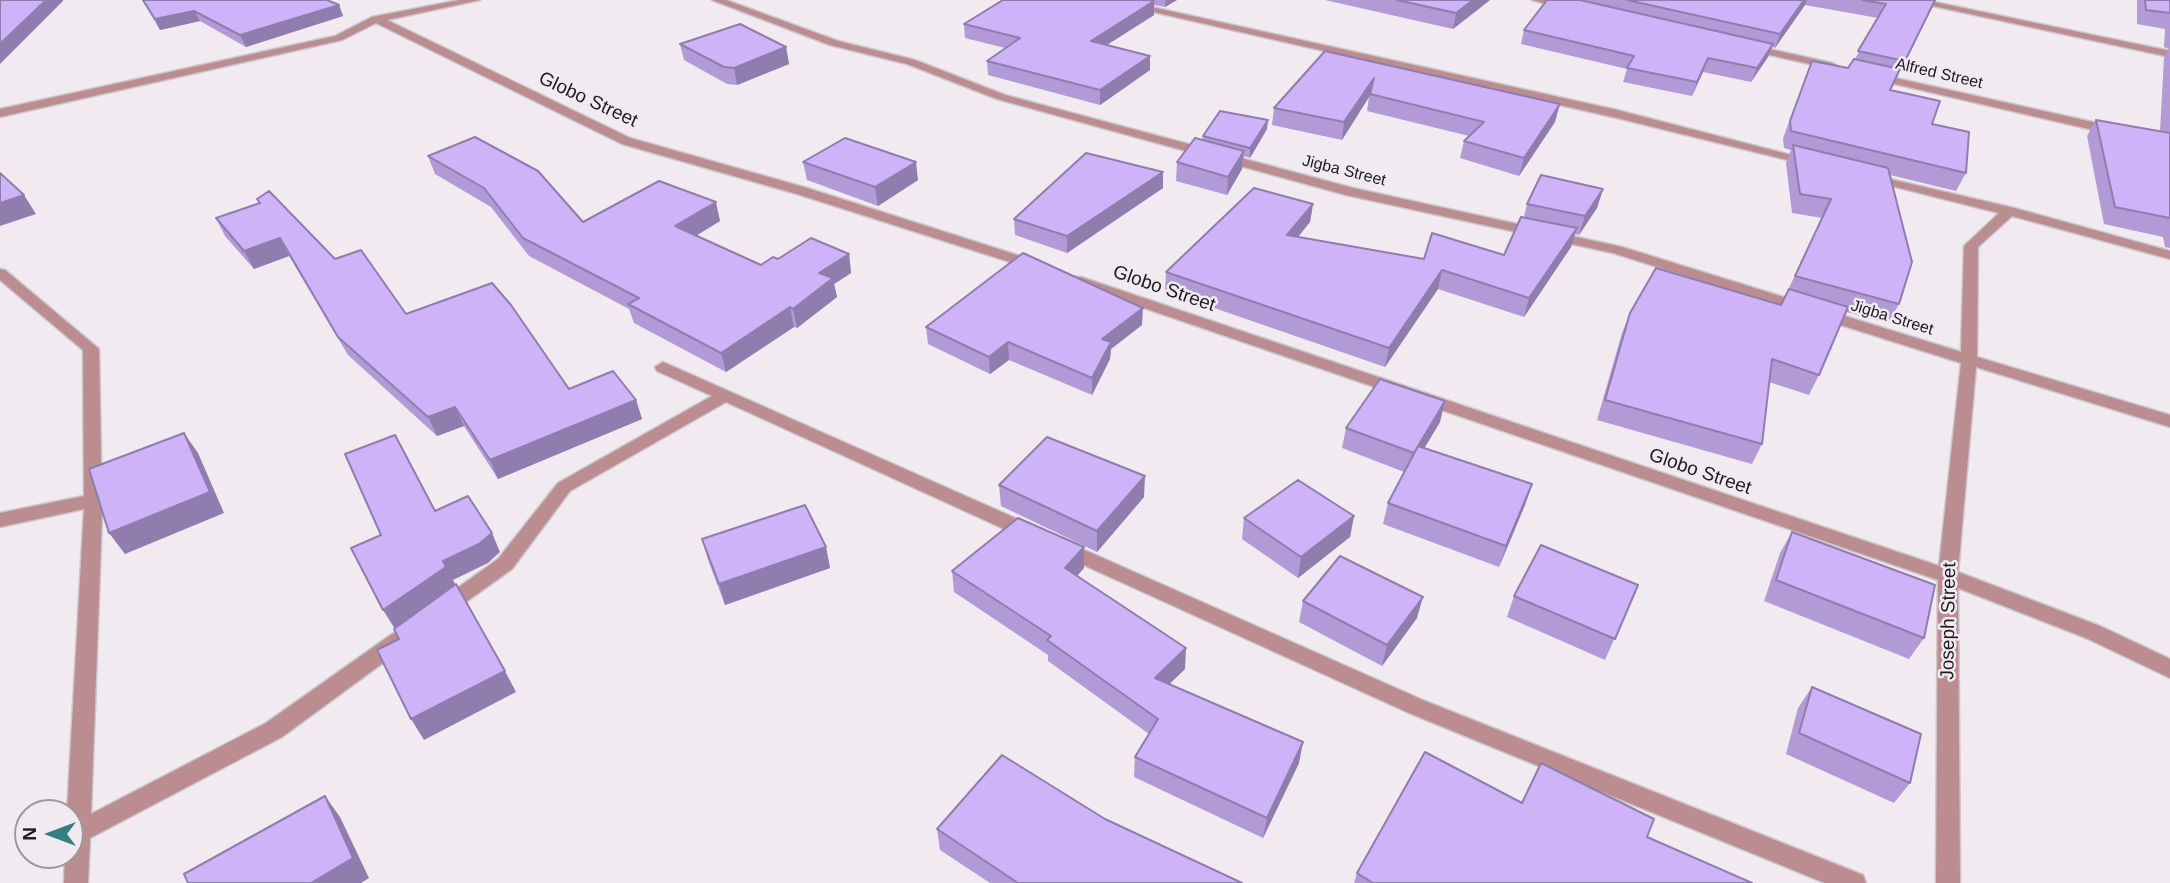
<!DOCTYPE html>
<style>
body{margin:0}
#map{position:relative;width:2170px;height:883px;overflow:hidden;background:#f1ebf1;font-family:Helvetica,sans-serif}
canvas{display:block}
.north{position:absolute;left:14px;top:799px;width:70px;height:70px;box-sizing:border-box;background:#f1ebf1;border:2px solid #9d989d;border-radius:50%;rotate:270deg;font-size:19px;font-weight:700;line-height:28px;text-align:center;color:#1e1c1e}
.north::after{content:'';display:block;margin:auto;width:24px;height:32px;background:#357e82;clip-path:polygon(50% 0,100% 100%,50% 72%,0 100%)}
</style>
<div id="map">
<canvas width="2170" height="883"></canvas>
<div class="north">N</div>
</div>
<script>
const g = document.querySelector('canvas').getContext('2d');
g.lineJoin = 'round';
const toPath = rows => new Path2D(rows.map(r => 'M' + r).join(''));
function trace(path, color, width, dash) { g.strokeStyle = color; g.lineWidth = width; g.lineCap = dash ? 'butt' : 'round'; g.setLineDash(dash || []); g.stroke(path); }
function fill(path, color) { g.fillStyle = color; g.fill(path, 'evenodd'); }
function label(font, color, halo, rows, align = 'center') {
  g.font = font + ' Helvetica,sans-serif'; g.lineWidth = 5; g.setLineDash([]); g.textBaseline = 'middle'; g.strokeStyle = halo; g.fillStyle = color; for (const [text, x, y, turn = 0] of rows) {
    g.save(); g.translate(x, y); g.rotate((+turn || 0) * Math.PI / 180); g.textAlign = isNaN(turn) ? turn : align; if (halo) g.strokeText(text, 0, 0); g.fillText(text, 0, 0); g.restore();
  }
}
const street = toPath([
 [459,0,480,0,387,20,630,138,807,188,1042,263,1044,266,1037,270,1032,269,797,194,622,144,376,23,342,40,0,117,0,109,335,36,372,17,459,0],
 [712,0,726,0,838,41,915,60,1005,95,1353,188,1622,247,1961,352,1964,246,1999,213,1864,179,1864,173,2014,208,2170,251,2170,259,2012,216,1978,247,1977,357,2170,415,2170,427,1976,367,1958,572,2100,626,2170,659,2170,678,2086,638,1958,588,1960,883,1936,883,1938,580,1071,283,1069,280,1071,277,1081,277,1939,566,1961,363,1613,253,1346,195,997,99,907,64,830,45,712,0],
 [1101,0,1120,0,1617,110,1818,162,1812,166,1617,118,1101,0],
 [1532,0,1551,0,1574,7,1569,10,1532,0],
 [1905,0,1925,0,2170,51,2170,57,1905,0],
 [1747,44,1832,63,1838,66,1832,69,1743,49,1742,47,1747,44],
 [1873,73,2115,127,2121,131,2115,135,1869,78,1867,76,1873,73],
 [0,269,5,270,99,349,102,514,91,814,266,723,392,634,399,632,406,634,409,640,406,646,282,737,90,838,88,883,64,883,65,855,70,855,70,813,67,813,84,509,0,527,0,513,84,496,83,350,0,280,0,269],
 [663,362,1040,529,1043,534,1040,539,1033,541,1026,539,726,402,570,491,512,569,452,612,445,615,438,612,435,607,438,602,498,559,558,483,712,396,657,371,655,367,663,362],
 [1062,540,1425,701,1863,875,1866,883,1825,883,1409,713,1055,552,1052,547,1055,542,1062,540]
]);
trace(street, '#cbc6cb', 3);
fill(street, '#bb8d90');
fill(toPath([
 [142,0,327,0,339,5,343,16,246,47,200,21,160,30],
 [1003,0,1177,0,1165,7,1154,5,1154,15,1107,45,1150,70,1100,105,988,75,987,61,1005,48,965,38,964,24],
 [1325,0,1490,0,1453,29],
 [1547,0,1936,0,1890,90,1932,124,1966,173,1956,191,1890,175,1899,304,1888,323,1846,312,1819,375,1809,395,1769,382,1762,444,1752,464,1597,420,1622,333,1630,313,1781,305,1822,218,1792,213,1786,163,1791,150,1784,148,1783,138,1812,61,1848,68,1855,59,1878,18,1805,5,1775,48,1772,47,1768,57,1751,82,1703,72,1692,96,1623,82,1627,69,1521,44,1524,30],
 [2137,0,2170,0,2170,248,2165,247,2163,237,2104,224,2087,136,2096,120,2160,132,2164,58,2169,49,2164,47,2165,29,2137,24],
 [680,44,786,47,789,64,737,85,727,84,684,60],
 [1325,51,1555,122,1519,176,1460,158,1464,141,1469,136,1367,111,1369,97,1342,140,1272,125,1274,108],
 [1267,129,1250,158,1244,156,1242,169,1227,195,1176,181,1177,162,1202,140,1203,136],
 [428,156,583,222,720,221,696,236,761,265,778,259,849,254,851,273,834,284,837,297,797,328,794,327,726,372,634,323,629,309,529,256,491,207,435,174],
 [803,162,918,180,878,206,807,180],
 [1163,172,1163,188,1067,253,1015,235,1014,219],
 [1603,189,1597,208,1579,235,1575,234,1571,247,1524,317,1438,289,1385,367,1165,291,1166,272,1313,204,1310,222,1298,237,1424,259,1504,255,1524,217,1527,204],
 [216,218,335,259,406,314,569,389,636,400,642,419,498,479,464,426,437,436,348,355,289,256,254,269,225,236],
 [1142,325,1111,349,1110,359,1092,395,1009,360,990,374,928,344,926,327],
 [1440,422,1424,448,1532,484,1525,505,1499,567,1383,524,1388,503,1404,472,1342,448,1346,428],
 [999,485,1144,497,1097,552,1001,506],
 [1354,516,1350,537,1298,578,1242,539,1244,518],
 [1792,532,1924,638,1909,659,1764,601,1780,553],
 [702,539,826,547,830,568,725,605,708,560],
 [1084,547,1084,568,1077,575,1185,669,1169,684,1299,763,1263,838,1134,777,1135,757,1149,734,1048,661,1048,655,954,592,952,571],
 [1638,585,1605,660,1507,617,1514,596],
 [1303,601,1417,618,1382,666,1299,622],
 [1812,687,1910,783,1894,803,1786,754,1798,708],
 [1522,803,1647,837,1752,883,1354,883,1357,873],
 [1105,819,1242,883,990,883,940,850,937,829]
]), '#b19ad6');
fill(toPath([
 [46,0,63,0,63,1,0,64,0,44],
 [1166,0,1177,0,1165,7],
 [1473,0,1490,0,1453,29,1456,13],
 [1804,0,1807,0,1805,5,1775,48,1780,34],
 [1154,1,1154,15,1091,55,1091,41],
 [339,5,343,16,246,47,240,35],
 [194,11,200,21,160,30,155,19],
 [1773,44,1768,57,1751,82,1757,68],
 [786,47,789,64,737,85,734,68],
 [1150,56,1150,70,1100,105,1100,90],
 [1708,58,1703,72,1692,96,1697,82],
 [1374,78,1369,97,1342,140,1344,122],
 [1560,104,1555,122,1519,176,1524,158],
 [1268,120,1267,129,1250,158,1250,148],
 [1244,151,1242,169,1227,195,1228,177],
 [916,162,918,180,878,206,875,187],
 [1163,172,1163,188,1067,253,1067,236],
 [1603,189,1597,208,1579,235,1585,216],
 [24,195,36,214,0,226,0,203],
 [716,202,720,221,680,245,675,226],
 [1313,204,1310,222,1285,253,1287,235],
 [1577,228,1571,247,1524,317,1529,298],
 [280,238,289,256,254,269,244,251],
 [849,254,851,273,834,284,837,297,797,328,793,309,819,273],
 [1442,270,1438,289,1385,367,1389,348],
 [790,307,794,327,726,372,721,353],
 [1143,308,1142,325,1111,349,1110,359,1092,395,1092,378,1102,339],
 [1008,342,1009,360,990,374,989,357],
 [636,400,642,419,498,479,490,460],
 [1445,401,1440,422,1409,474,1414,453],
 [455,407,464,426,437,436,428,417],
 [184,433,198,453,224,513,125,554,109,533],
 [1145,476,1144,497,1097,552,1097,531],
 [1532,484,1525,505,1499,567,1506,546],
 [1354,516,1350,537,1298,578,1301,557],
 [492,533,500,552,488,563,453,580,456,586,395,629,383,610,443,561],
 [826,547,830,568,725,605,719,584],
 [1084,547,1084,568,1066,589,1065,568],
 [1423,597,1417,618,1382,666,1387,645],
 [1186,648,1185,669,1154,699,1155,678],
 [505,671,516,692,424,740,411,719],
 [1303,742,1299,763,1263,838,1267,818],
 [325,796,340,817,369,878,361,883,311,883]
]), '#907dae');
const building = toPath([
 [0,0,46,0,0,44,0,0],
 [143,0,327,0,339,5,240,35,194,11,155,19,143,0],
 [1003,0,1149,0,1154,1,1091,41,1150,56,1100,90,987,61,1020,38,964,24,1003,0],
 [1397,0,1473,0,1456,13,1397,0],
 [1547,0,1580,0,1773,44,1757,68,1708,58,1697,82,1627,68,1634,56,1524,30,1547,0],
 [1627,0,1804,0,1780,34,1627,0],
 [1862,0,1935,0,1905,61,1858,51,1886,4,1862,0],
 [2145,0,2170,0,2170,13,2146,10,2145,0],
 [740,24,786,47,734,68,724,67,680,44,740,24],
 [1325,51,1560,104,1524,158,1464,141,1484,122,1370,94,1374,78,1344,122,1274,108,1325,51],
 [1854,59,1900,69,1890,90,1940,101,1932,124,1969,132,1966,173,1791,131,1790,121,1812,61,1848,68,1854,59],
 [1220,111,1268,120,1250,148,1203,136,1220,111],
 [2096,120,2170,133,2170,218,2115,207,2096,120],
 [475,137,538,171,583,222,659,181,716,202,675,226,761,265,773,257,778,259,811,238,849,254,819,273,833,278,793,309,790,307,721,353,628,304,639,298,523,238,484,188,428,156,475,137],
 [845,138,916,162,875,187,803,162,845,138],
 [1195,138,1244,151,1228,177,1177,162,1195,138],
 [1793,145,1888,168,1912,262,1899,304,1795,276,1831,199,1800,194,1793,145],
 [1086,153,1163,172,1067,236,1014,219,1086,153],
 [0,173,24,195,0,203,0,173],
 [1541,175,1603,189,1585,216,1527,204,1541,175],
 [1254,188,1313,204,1287,235,1424,259,1432,233,1504,255,1521,217,1577,228,1529,298,1442,270,1389,348,1166,272,1254,188],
 [269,191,335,259,361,250,406,314,492,283,511,305,569,389,613,371,636,400,490,460,455,407,428,417,338,337,280,238,244,251,216,218,260,203,257,199,269,191],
 [1023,253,1143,308,1102,339,1111,342,1092,378,1008,342,989,357,926,327,1023,253],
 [1656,268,1781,305,1789,289,1848,307,1819,375,1772,359,1762,444,1605,400,1630,313,1656,268],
 [1380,379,1445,401,1414,453,1346,428,1380,379],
 [184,433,210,492,109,533,89,469,184,433],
 [395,435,435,511,468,496,492,533,479,544,443,561,446,567,383,610,351,548,381,535,345,454,395,435],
 [1047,437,1145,476,1097,531,999,485,1047,437],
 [1418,446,1532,484,1506,546,1388,503,1418,446],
 [1298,480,1354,516,1301,557,1244,518,1298,480],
 [805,505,826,547,719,584,702,539,805,505],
 [1018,518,1084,547,1065,568,1186,648,1155,678,1303,742,1267,818,1135,757,1158,719,1047,640,1051,636,952,571,1018,518],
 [1792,532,1935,585,1924,638,1776,580,1792,532],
 [1541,545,1638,585,1615,639,1514,596,1541,545],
 [1340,556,1423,597,1387,645,1303,601,1340,556],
 [456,584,505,671,411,719,377,650,399,639,394,629,456,584],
 [1812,687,1921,734,1910,783,1799,733,1812,687],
 [1425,752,1522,803,1541,763,1654,819,1647,837,1752,883,1373,883,1357,873,1425,752],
 [1002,755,1105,819,1242,883,1018,883,937,829,1002,755],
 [325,796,353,858,311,883,188,883,184,874,325,796]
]);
fill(building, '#ceb3f9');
trace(building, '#907dae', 2);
label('16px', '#1e1c1e', '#f1ebf1', [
 ["Alfred Street",1939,74,13],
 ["Jigba Street",1344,171,14],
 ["Jigba Street",1892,318,17]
]);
label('19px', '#1e1c1e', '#f1ebf1', [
 ["Globo Street",588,100,25],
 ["Globo Street",1164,289,19],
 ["Globo Street",1700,472,19],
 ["Joseph Street",1949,621,-89]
]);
</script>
